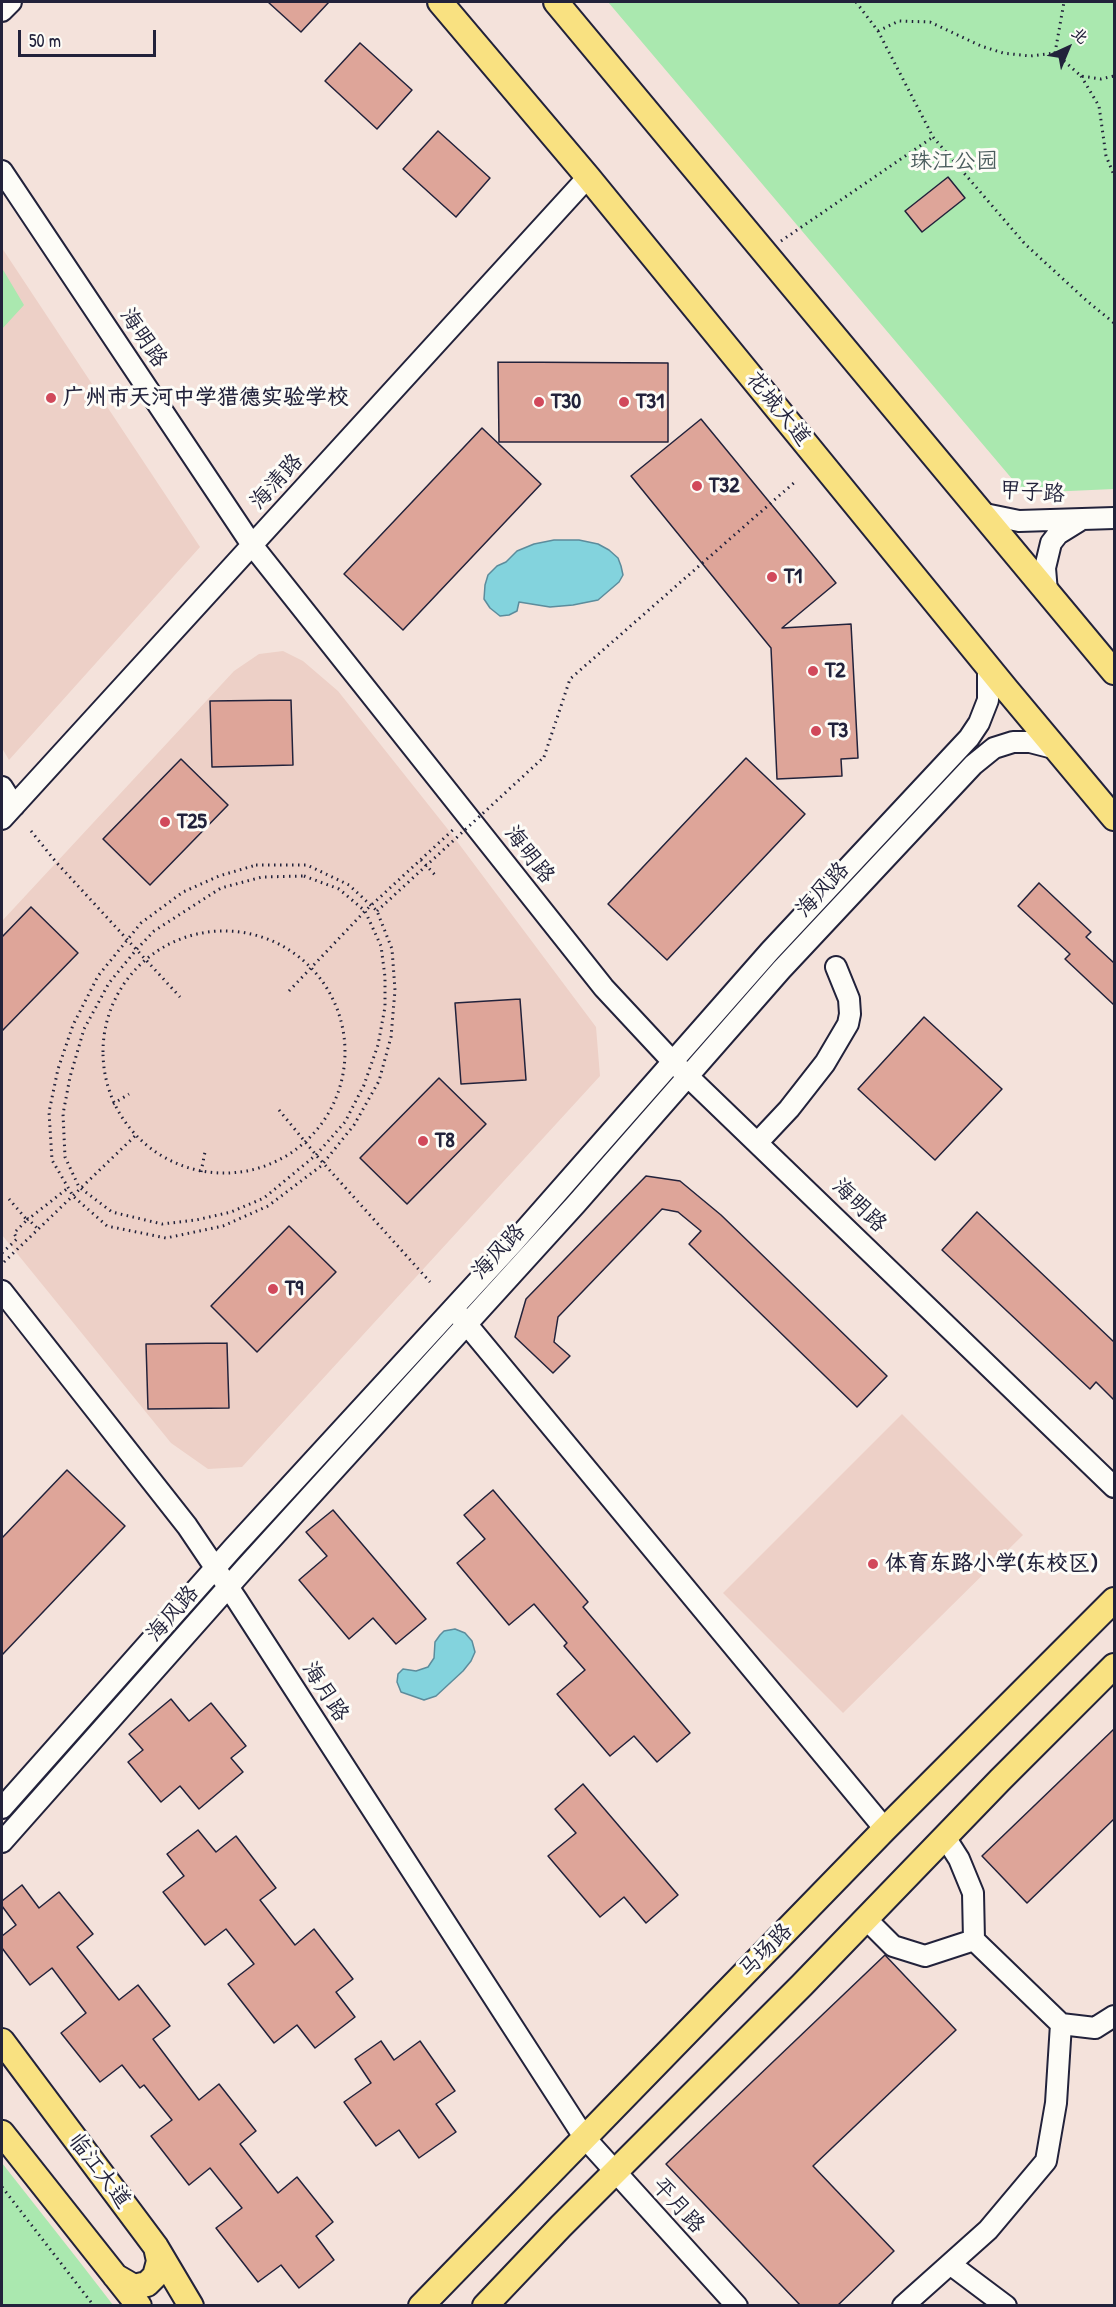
<!DOCTYPE html>
<meta charset="utf-8">
<style>
body{margin:0}
#map{position:relative;width:1116px;height:2307px;overflow:hidden;background:#f4e2db;font-family:"Patrick Hand","LXGW WenKai TC",sans-serif}
canvas{display:block}
.frame{position:absolute;inset:0;border:3px solid #22223b;pointer-events:none}
.north{position:absolute;left:1038px;top:18px;width:60px;height:60px;-webkit-text-stroke:4px #fdfcf7;paint-order:stroke;rotate:44deg;font-size:16px;font-weight:700;line-height:24px;text-align:center;color:#22223b}
.north::after{content:'';display:block;margin:auto;width:21px;height:27px;background:#22223b;clip-path:polygon(50% 0,100% 100%,50% 72%,0 100%)}
.scale{position:absolute;left:18px;top:30px;width:138px;height:27px;box-sizing:border-box;border:3px solid #22223b;border-top:0;padding-left:8px;font-size:18px;line-height:21px;white-space:nowrap;color:#22223b;-webkit-text-stroke:4px #fdfcf7;paint-order:stroke}
</style>
<div id="map">
<canvas width="1116" height="2307"></canvas>
<div class="frame"></div>
<div class="north">北</div>
<div class="scale">50 m</div>
</div>
<script>
const g = document.querySelector('canvas').getContext('2d');
g.lineJoin = 'round';
function fill(path, color) { g.fillStyle = color; g.fill(path, 'evenodd'); }
const toPath = rows => new Path2D(rows.map(r => 'M' + r).join(''));
function trace(path, color, width, dash) { g.strokeStyle = color; g.lineWidth = width; g.lineCap = dash ? 'butt' : 'round'; g.setLineDash(dash || []); g.stroke(path); }
function label(font, color, halo, rows, align = 'center') {
  g.font = font + ' "Patrick Hand","LXGW WenKai TC",sans-serif'; g.lineWidth = 6; g.setLineDash([]); g.textBaseline = 'middle'; g.strokeStyle = halo; g.fillStyle = color; for (const [text, x, y, turn = 0] of rows) {
    g.save(); g.translate(x, y); g.rotate((+turn || 0) * Math.PI / 180); g.textAlign = isNaN(turn) ? turn : align; if (halo) g.strokeText(text, 0, 0); g.fillText(text, 0, 0); g.restore();
  }
}
fill(toPath([
 [2,248,200,547,9,760,2,748],
 [283,651,303,661,338,691,450,832,596,1027,600,1076,242,1467,208,1469,171,1443,2,1235,2,921,234,671,259,654],
 [902,1414,1023,1535,843,1713,723,1593]
]), '#edd0c7');
fill(toPath([
 [608,2,1114,2,1114,489,1024,493],
 [2,268,24,305,2,329],
 [2,2163,79,2261,113,2305,2,2305]
]), '#aae8af');
const water = toPath([
 [554,540,579,540,598,544,609,550,618,558,621,566,623,575,619,582,598,600,573,605,550,607,519,602,517,611,509,615,500,616,490,608,484,599,485,585,488,575,497,566,506,562,517,551,534,544,554,540],
 [455,1629,465,1633,472,1641,475,1652,471,1661,463,1671,436,1696,424,1700,401,1692,397,1682,398,1674,403,1669,416,1671,428,1667,434,1658,435,1642,440,1635,444,1631,455,1629]
]);
fill(water, '#83d3dd');
trace(water, '#5c8c9c', 1.5);
const building = toPath([
 [268,2,329,2,301,32,268,2],
 [360,43,412,90,377,129,325,81,360,43],
 [438,131,490,178,456,217,403,169,438,131],
 [948,177,965,198,922,232,905,211,948,177],
 [498,362,668,363,668,442,499,442,498,362],
 [701,419,836,583,782,628,851,624,858,758,841,759,842,776,777,779,771,648,631,476,701,419],
 [482,428,541,484,403,630,344,574,482,428],
 [291,700,293,765,212,767,210,701,291,700],
 [746,758,805,814,667,960,608,904,746,758],
 [181,759,228,805,150,885,103,839,181,759],
 [1039,883,1091,932,1086,937,1114,963,1114,1005,1065,959,1070,954,1018,906,1039,883],
 [31,907,78,953,2,1031,2,937,31,907],
 [520,999,526,1080,461,1084,455,1003,520,999],
 [924,1017,1002,1089,935,1160,858,1089,924,1017],
 [439,1078,486,1124,407,1204,360,1158,439,1078],
 [646,1176,680,1181,721,1215,887,1376,857,1407,689,1244,701,1231,678,1212,662,1209,558,1317,554,1342,570,1356,553,1373,515,1337,526,1299,646,1176],
 [977,1212,1114,1342,1114,1400,1096,1382,1090,1389,942,1250,977,1212],
 [289,1226,336,1272,257,1352,211,1306,289,1226],
 [227,1343,229,1408,148,1409,146,1344,227,1343],
 [67,1470,125,1526,2,1655,2,1538,67,1470],
 [493,1490,588,1602,583,1607,690,1733,657,1762,634,1736,610,1756,557,1694,585,1670,564,1646,567,1643,534,1604,509,1625,457,1563,485,1539,464,1515,493,1490],
 [333,1510,426,1619,396,1644,373,1618,349,1639,299,1580,327,1556,306,1532,333,1510],
 [171,1699,189,1721,211,1703,246,1746,231,1758,243,1772,199,1809,180,1786,161,1802,128,1762,143,1750,129,1734,171,1699],
 [1114,1729,1114,1819,1027,1903,982,1856,1114,1729],
 [583,1784,678,1895,646,1923,624,1897,600,1917,548,1856,576,1833,555,1809,583,1784],
 [198,1830,216,1852,236,1836,276,1888,260,1900,295,1945,314,1929,353,1979,336,1992,355,2017,315,2048,297,2025,274,2043,228,1984,254,1964,226,1929,205,1945,163,1892,184,1876,167,1854,198,1830],
 [22,1885,39,1908,59,1892,93,1934,77,1947,119,2000,138,1985,170,2026,153,2039,199,2100,219,2084,256,2131,240,2144,278,2193,297,2177,333,2222,316,2236,334,2260,299,2288,281,2265,258,2282,216,2228,242,2208,210,2168,189,2185,151,2136,172,2120,144,2085,140,2088,122,2065,100,2082,61,2033,86,2013,52,1968,30,1985,2,1948,2,1936,16,1925,2,1906,2,1901,22,1885],
 [885,1955,956,2030,813,2166,894,2251,837,2306,801,2306,666,2164,885,1955],
 [381,2041,394,2060,420,2041,455,2091,436,2104,456,2132,419,2158,399,2130,376,2146,344,2102,371,2083,355,2059,381,2041]
]);
fill(building, '#dea599');
trace(building, '#22223b', 1.5);
const minor = toPath([
 [2,11,11,2],
 [2,171,252,545,604,988,673,1062,1114,1487],
 [980,513,1019,521,1114,518],
 [1047,592,1045,568,1051,543,1058,534,1079,521],
 [2,787,14,806],
 [2,819,588,177],
 [758,1142,789,1109,825,1063,848,1024,850,1014,849,999,836,967],
 [2,1291,187,1526,237,1600,584,2137,737,2306],
 [459,1315,885,1829],
 [2,1808,233,1548,514,1242,770,951,969,738,979,723,988,700,988,667],
 [945,1837,959,1859,973,1893,974,1940,1061,2024,1095,2028,1114,2016],
 [2,1842,246,1567,576,1204,781,970,973,765,994,748,1013,742,1030,742,1057,749],
 [866,1919,893,1946,925,1956,974,1940],
 [950,2264,1006,2306],
 [903,2306,988,2230,1046,2161,1056,2103,1061,2024]
]);
const major = toPath([
 [440,2,588,177,1007,690,1114,818],
 [556,2,1114,672],
 [2,2041,156,2247,191,2306],
 [2,2133,139,2306],
 [115,2276,134,2287,147,2284,155,2276,159,2261,156,2247],
 [421,2306,885,1829,1114,1600],
 [485,2306,561,2226,802,1985,1000,1780,1114,1666]
]);
trace(minor, '#22223b', 24);
trace(major, '#22223b', 28);
trace(toPath([
 [856,2,878,31,933,137,1025,244,1087,301,1114,323],
 [878,31,899,21,930,22,981,46,1003,53,1030,56,1055,53,1081,76,1101,79,1114,76],
 [1055,53,1064,2],
 [1081,76,1099,106,1106,156,1114,175],
 [781,241,933,137],
 [544,757,570,679,796,481],
 [31,831,56,862,180,997],
 [421,860,436,876],
 [304,876,339,889,365,911,381,946,385,977,385,1007,378,1045,364,1085,345,1122,316,1155,264,1198,231,1212,196,1220,162,1224,112,1212,79,1187,65,1157,63,1114,70,1077,84,1029,109,983,136,950,154,931,221,888,262,877,304,876],
 '103 1052a121 121 0 1 1 242 0a121 121 0 1 1-242 0Z',
 [289,991,365,911,455,828],
 [113,1104,129,1094],
 [279,1110,316,1155,430,1282],
 [201,1172,205,1152],
 [27,1218,38,1229],
 [2,1253,17,1239,14,1233,27,1220,9,1199],
 [4,1262,135,1136],
 [2,2187,94,2306]
]), '#22223b', 3, [1.5, 4.5]);
trace(minor, '#fdfcf7', 20);
trace(major, '#f9e181', 24);
trace(toPath([
 [256,865,307,865,349,885,377,911,392,949,395,990,391,1037,379,1081,354,1125,321,1166,268,1206,223,1226,166,1238,107,1226,73,1196,52,1160,49,1112,58,1069,73,1025,98,976,141,923,183,892,219,876,256,865],
 [377,911,544,757],
 [27,1220,68,1188]
]), '#22223b', 3, [1.5, 4.5]);
for (const [x, y, r, color] of [
 [51,398,6,"#d1495b"],
 [539,402,6,"#d1495b"],
 [624,402,6,"#d1495b"],
 [697,486,6,"#d1495b"],
 [772,577,6,"#d1495b"],
 [813,671,6,"#d1495b"],
 [816,731,6,"#d1495b"],
 [165,822,6,"#d1495b"],
 [423,1141,6,"#d1495b"],
 [273,1289,6,"#d1495b"],
 [873,1564,6,"#d1495b"]
]) { const dot = new Path2D(); dot.arc(x, y, r, 0, 2 * Math.PI); g.fillStyle = color; g.fill(dot); trace(dot, '#fdfcf7', 2); }
label('22px', '#4b5d5e', '#fdfcf7', [
 ["珠江公园",954,162]
]);
label('22px', '#22223b', '#fdfcf7', [
 ["海明路",143,338,56],
 ["花城大道",778,409,51],
 ["海清路",277,482,-48],
 ["甲子路",1032,493,4],
 ["海明路",529,855,52],
 ["海风路",823,890,-47],
 ["海明路",859,1206,44],
 ["海风路",499,1252,-47],
 ["海风路",173,1614,-49],
 ["海月路",325,1692,57],
 ["马场路",766,1951,-46],
 ["临江大道",99,2171,53],
 ["平月路",678,2206,48]
]);
label('bold 22px', '#22223b', '#fdfcf7', [
 ["广州市天河中学猎德实验学校",63,398],
 ["T30",551,402],
 ["T31",636,402],
 ["T32",709,486],
 ["T1",784,577],
 ["T2",825,671],
 ["T3",828,731],
 ["T25",177,822],
 ["T8",435,1141],
 ["T9",285,1289],
 ["体育东路小学(东校区)",885,1564]
], 'left');
</script>
